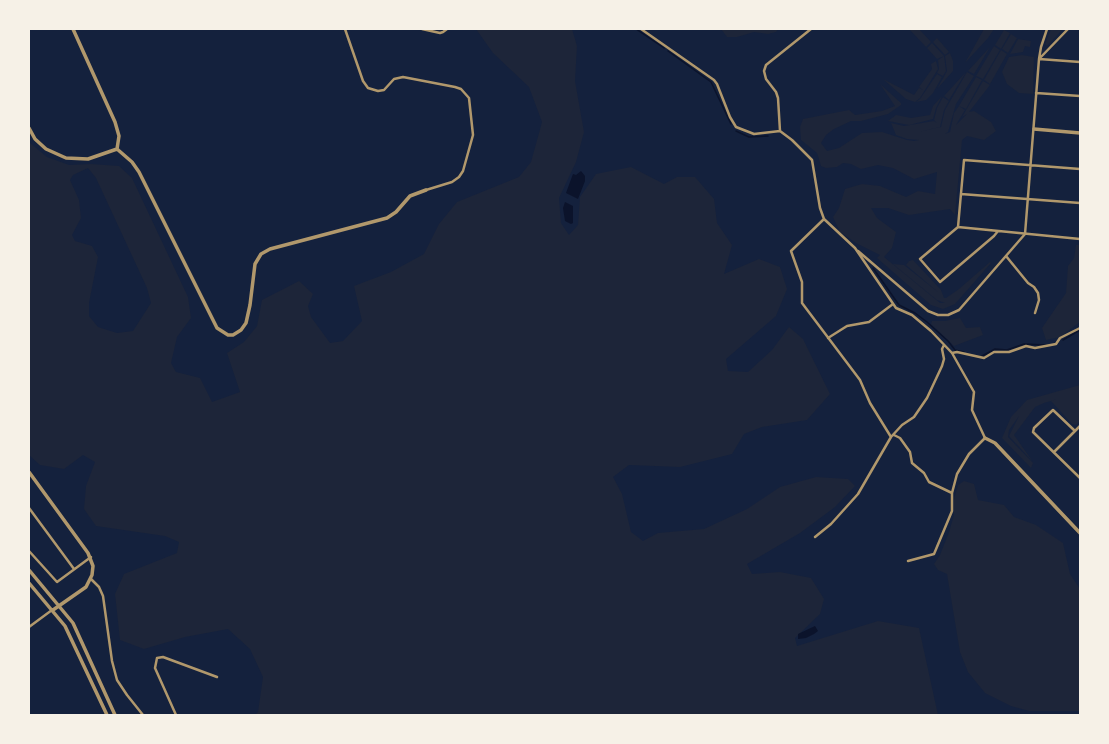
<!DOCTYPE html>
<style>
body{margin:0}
#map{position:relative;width:1109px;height:744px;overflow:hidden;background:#14213d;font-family:Cabin,sans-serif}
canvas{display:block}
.frame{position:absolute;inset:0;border:30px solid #f6f1e7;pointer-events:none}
</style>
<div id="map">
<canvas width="1109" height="744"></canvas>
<div class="frame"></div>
</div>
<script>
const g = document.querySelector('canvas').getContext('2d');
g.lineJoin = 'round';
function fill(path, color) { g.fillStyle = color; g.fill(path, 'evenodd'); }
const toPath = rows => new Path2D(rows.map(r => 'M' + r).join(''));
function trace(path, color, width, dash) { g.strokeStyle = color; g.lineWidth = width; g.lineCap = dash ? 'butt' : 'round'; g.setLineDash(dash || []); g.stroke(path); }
fill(toPath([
 [476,29,572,29,577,46,575,81,584,132,576,162,559,198,561,223,569,235,578,225,580,197,596,174,631,167,664,184,677,177,695,177,714,199,717,223,732,245,724,274,759,259,780,267,787,289,776,316,726,359,728,371,748,372,772,350,789,327,803,339,830,394,807,420,762,427,744,434,732,454,680,467,629,465,613,477,622,494,631,532,643,541,658,533,704,529,747,509,780,487,816,477,848,479,855,486,835,507,800,533,747,564,752,574,780,572,811,578,824,599,820,614,795,638,797,646,878,621,919,628,938,715,255,715,258,712,263,677,250,649,228,629,185,637,144,649,120,640,115,594,124,574,177,553,179,542,165,536,96,526,84,509,86,486,95,462,83,455,64,469,40,465,29,455,29,142,47,157,69,165,91,164,119,166,132,178,188,297,191,318,177,337,171,363,176,372,200,378,212,402,240,392,227,353,244,342,257,326,262,300,299,281,313,294,308,306,311,317,330,343,343,341,362,321,354,286,391,272,424,254,439,224,457,202,519,177,531,162,542,122,529,87,493,53],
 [88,168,96,178,147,288,151,303,133,331,117,333,98,327,89,316,89,303,98,257,92,246,75,241,72,235,81,218,79,200,70,180,73,175],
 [721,29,778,29,776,32,768,34,754,32,737,37,727,37],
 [909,29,919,29,931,42,926,47],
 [984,29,994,29,988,38,965,63],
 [1051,29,1063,29,1047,46,1045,44],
 [1004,30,1010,33,1001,49,995,45],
 [1011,34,1017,38,1008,53,1002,49],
 [937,38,949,52,945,55,933,42],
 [1018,39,1031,41,1030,47,1025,46,1023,52,1010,54],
 [932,43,944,56,937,59,927,48],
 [994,46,1000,50,983,79,976,76],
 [990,47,974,74,968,71],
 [1001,50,1007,54,990,84,984,80],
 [950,53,953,61,953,71,937,89,947,71,945,56],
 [1022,55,1034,57,1033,94,1019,93,1007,84,1002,72,1009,57],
 [944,56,946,71,943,76,937,73,939,69,938,60],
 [936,61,938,69,920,98,915,102,906,99,883,79,914,95,919,88,923,90,919,87,932,69,931,64],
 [966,72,949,100,944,96],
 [967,72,974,76,956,104,948,132,945,134,950,132,954,113,959,106,965,110,956,125,967,114,962,117,983,81,990,85,969,112,974,111,991,122,996,131,984,140,967,136,962,140,955,215,950,209,909,215,888,208,871,208,877,218,896,232,892,248,884,257,940,303,945,303,937,300,893,264,904,265,939,293,906,265,909,261,913,260,941,290,944,298,946,298,959,289,990,262,991,263,955,304,943,309,931,305,877,258,880,255,856,243,840,232,833,217,839,208,845,189,862,184,880,186,906,197,918,191,935,194,937,172,914,179,893,168,878,165,861,169,851,164,843,163,837,167,826,168,821,166,817,153,801,140,800,127,803,119,849,110,855,115,882,111,895,106,880,84,901,103,901,105,888,114,861,121,851,121,834,129,826,135,821,143,827,151,839,148,862,133,882,132,907,140,914,141,919,140,907,139,896,135,891,123,904,126,934,121,937,123,934,120,937,108,943,97,949,101,944,110,940,127,918,132,941,127,945,110],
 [937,74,942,77,933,93,926,100,916,102,920,99],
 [976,77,982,80,966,109,959,106],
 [942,96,936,108,933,119,909,125,888,121,896,115,911,118,930,115,933,106],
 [1076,245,1080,245,1080,322,1060,337,1046,340,1042,328,1066,293,1068,266,1074,258],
 [960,318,966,328,980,327,983,335,954,346,931,324,932,321,945,321],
 [1080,385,1080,421,1076,425,1072,424,1051,401,1061,398,1044,403,1035,407,1014,435,1033,462,1009,436,1019,416,1030,405,1047,399,1030,405,1019,416,1009,430,1008,437,1033,463,1031,468,1002,438,1011,417,1027,400],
 [964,481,974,484,978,500,1004,505,1014,517,1036,525,1063,543,1070,574,1080,589,1080,711,1029,711,1011,706,985,693,968,672,960,652,947,574,938,570,934,564,940,555,949,532,954,515,954,499,958,485]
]), '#1d2539');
fill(toPath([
 [581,171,585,176,585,181,578,199,566,193,573,174,576,175],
 [565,202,573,206,573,223,571,224,565,221,563,208],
 [815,626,818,631,814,634,806,638,798,639,798,634]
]), '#0b132b');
trace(toPath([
 [636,29,664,48],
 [668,51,711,82,731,124],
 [736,131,749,137,768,136],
 [873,268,899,305,915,313,927,322,948,341,955,350,964,352],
 [1063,340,1080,330],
 [982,356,995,349,1007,350,1024,344,1046,345]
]), '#0b132b', 1.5);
trace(toPath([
 [345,29,363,81,368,88,378,91,384,90,394,79,403,77,455,87,461,89,469,98,473,135,463,171,459,177,452,182,426,190],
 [422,29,440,33,443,32,447,29],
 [641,29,714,80,717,84,730,117,736,127,754,134,780,131],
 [811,29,766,65,764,71,766,79,776,92,778,98,780,131,792,140,812,160,820,208,824,219,855,248,896,308,912,315,931,331,952,353,974,392,972,410,985,438,969,454,957,474,952,493,952,511,934,554,908,561],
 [1047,29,1041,47,1039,59,1080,62],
 [1036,93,1080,96],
 [961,194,1080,203],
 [824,219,791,251,802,282,802,303,860,380,870,403,891,437],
 [958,227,964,160,1080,169],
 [998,231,994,236,940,282,920,259,958,227,1080,239],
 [858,251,928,311,938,315,948,315,959,310,1025,234,1039,59,1068,29],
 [1006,256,1028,283,1034,287,1038,293,1039,300,1035,313],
 [828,338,847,326,869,322,893,304],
 [952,353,957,352,984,358,994,352,1009,352,1026,346,1035,348,1056,344,1060,338,1080,328],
 [1075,431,1053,410,1034,428,1033,432,1080,478],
 [894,435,900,438,910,452,912,463,924,473,929,482,952,493],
 [1054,452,1080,426],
 [29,508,74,569],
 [815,537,831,524,858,494,891,437,902,425,914,417,927,398,942,366,944,359,942,349,944,345],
 [29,551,57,582,91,557],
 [91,579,99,587,103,596,112,661,117,680,127,695,143,715],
 [29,627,52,610],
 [176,715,155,668,157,658,163,657,217,677]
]), '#b1986c', 2.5);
trace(toPath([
 [73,29,115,122,119,136,117,149],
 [29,128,35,139,46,149,66,158,88,159,117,149],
 [1034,129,1080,133],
 [117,149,132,162,139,172,217,328,228,335,233,335,241,330,246,323,250,305,255,264,261,254,270,249,387,218,396,212,410,196,426,190],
 [985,438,995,443,1080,533],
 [29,472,88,553,93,566,92,575,86,587,53,610],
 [29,570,73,623,115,715],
 [29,583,65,626,107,715]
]), '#b1986c', 3.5);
</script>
